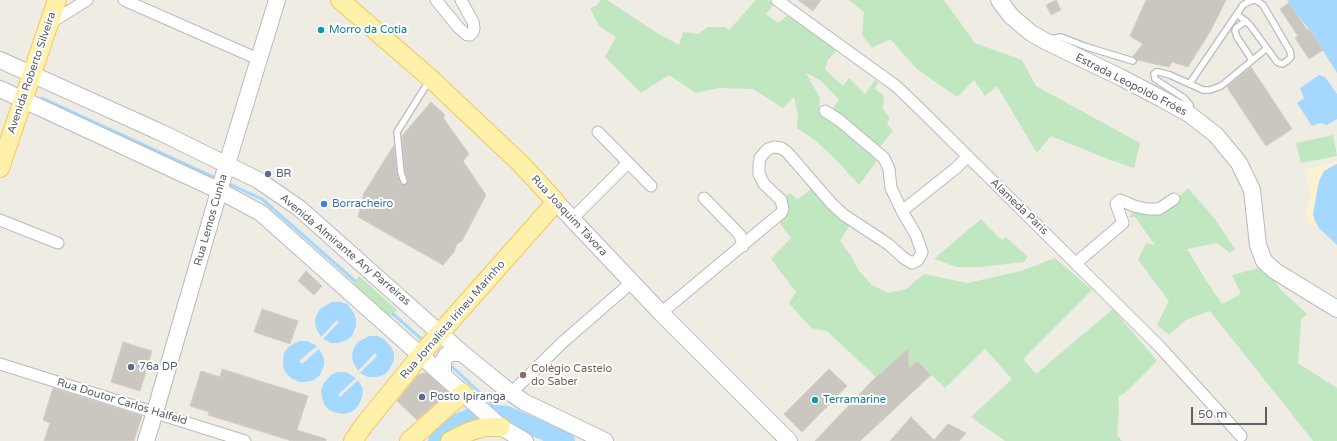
<!DOCTYPE html>
<meta charset="utf-8">
<style>
body{margin:0}
#map{position:relative;width:1337px;height:441px;overflow:hidden;background:#efece4;font-family:"Varela Round",sans-serif}
canvas{display:block}
.scale{position:absolute;left:1191px;top:407px;width:76px;height:18px;box-sizing:border-box;border:2px solid #5c6065;border-top:0;padding-left:5px;font-size:12px;line-height:14px;white-space:nowrap;color:#5c6065;-webkit-text-stroke:3px #fff;paint-order:stroke}
</style>
<div id="map">
<canvas width="1337" height="441"></canvas>
<div class="scale">50 m</div>
</div>
<script>
const g = document.querySelector('canvas').getContext('2d');
g.lineJoin = 'round';
function fill(path, color) { g.fillStyle = color; g.fill(path, 'evenodd'); }
const toPath = rows => new Path2D(rows.map(r => 'M' + r).join(''));
function trace(path, color, width, dash) { g.strokeStyle = color; g.lineWidth = width; g.lineCap = dash ? 'butt' : 'round'; g.setLineDash(dash || []); g.stroke(path); }
function label(font, color, halo, rows, align = 'center') {
  g.font = font + ' "Varela Round",sans-serif'; g.lineWidth = 4; g.setLineDash([]); g.textBaseline = 'middle'; g.strokeStyle = halo; g.fillStyle = color; for (const [text, x, y, turn = 0] of rows) {
    g.save(); g.translate(x, y); g.rotate((+turn || 0) * Math.PI / 180); g.textAlign = isNaN(turn) ? turn : align; if (halo) g.strokeText(text, 0, 0); g.fillText(text, 0, 0); g.restore();
  }
}
fill(toPath([
 [601,0,607,0,657,33,679,45,683,32,698,34,708,27,725,27,729,30,756,0,768,0,774,4,766,14,778,23,788,15,837,50,828,60,825,69,843,86,849,78,865,94,875,80,878,82,875,89,884,96,883,109,890,118,887,123,893,131,878,149,831,111,839,100,820,80,806,73,820,98,819,108,825,116,842,126,877,161,859,185,836,160,815,140,797,128,798,115,794,97,783,108,753,89,719,88,696,93,669,75,641,93,605,57,616,37,599,26,590,8,597,5],
 [849,0,944,0,975,43,1022,60,1036,86,1140,143,1134,168,1108,159,1051,136,1037,153,997,86,985,96,974,80,957,97,917,69,890,39,872,48,862,35,864,12],
 [1333,135,1337,156,1301,163,1296,143],
 [814,186,850,225,840,241,851,256,858,270,872,285,888,293,906,289,924,274,967,283,1021,271,1055,258,1092,290,1023,359,1036,374,1113,309,1157,361,1126,392,1118,397,1119,409,1117,435,1122,441,1005,441,971,417,1012,379,985,349,945,388,917,361,909,369,877,378,827,331,811,328,789,303,796,292,771,259,791,238,775,217,786,206,787,195,790,193,797,199,804,195],
 [1188,188,1214,218,1235,249,1230,253,1217,243,1187,249,1204,277,1222,304,1241,294,1232,275,1263,267,1282,291,1307,314,1301,320,1298,363,1337,388,1337,441,1313,441,1210,311,1186,320,1169,335,1157,325,1169,301,1138,260,1146,243,1155,245,1135,217,1129,217,1135,210,1171,204],
 [981,219,1002,240,1006,237,1028,257,1024,262,980,267,957,267,934,259],
 [359,276,397,310,389,318,352,285]
]), '#c0e7c0');
fill(toPath([
 [1337,161,1337,164,1332,166,1319,181,1313,214,1315,221,1319,228,1307,222,1306,210,1311,194,1304,170]
]), '#fbf2d3');
fill(toPath([
 [1287,0,1337,0,1337,73,1310,30,1302,21],
 [1319,75,1325,77,1337,94,1337,119,1327,125,1320,123,1312,126,1297,103,1304,98,1300,88],
 [1337,164,1337,245,1319,228,1315,221,1313,214,1319,181,1324,171],
 [332,302,340,302,347,304,354,313,356,319,356,326,352,336,347,340,338,343,331,343,323,339,339,322,337,320,321,337,316,328,315,320,317,314,321,308],
 [369,336,377,336,384,339,391,347,394,353,394,360,389,370,384,375,376,377,368,377,360,373,377,356,375,353,358,371,353,362,352,354,354,348,358,342],
 [299,341,307,341,317,346,299,361,302,364,319,349,324,358,324,365,320,375,314,380,306,382,299,382,291,378,286,373,283,367,283,360,284,353,288,347],
 [338,372,346,372,356,378,338,395,340,397,358,380,363,389,362,397,358,406,353,411,344,414,337,413,329,410,324,404,322,398,321,391,323,384,331,375]
]), '#a4d8ff');
trace(toPath([
 [42,98,218,179],
 [227,183,262,199,355,281],
 [393,314,425,342],
 [448,363,492,404,507,415]
]), '#a4d8ff', 3);
trace(toPath([
 [437,441,449,429,461,421,476,415,488,413,507,415,566,441]
]), '#a4d8ff', 18);
const building = toPath([
 [798,0,821,0,813,11,798,0],
 [1056,0,1061,10,1051,15,1046,5,1056,0],
 [1146,0,1226,0,1211,30,1188,67,1172,62,1169,67,1137,60,1133,56,1143,44,1130,36,1146,0],
 [1289,3,1307,30,1309,29,1323,50,1309,59,1295,38,1298,36,1280,9,1289,3],
 [1251,67,1292,129,1266,146,1227,87,1251,67],
 [431,102,444,114,444,119,469,154,463,161,486,195,462,241,457,244,454,252,443,265,358,217,364,193,394,145,397,174,401,184,404,185,407,183,408,180,405,172,402,136,431,102],
 [306,271,322,286,314,295,298,281,306,271],
 [262,309,298,321,290,344,254,332,262,309],
 [123,342,152,351,140,391,111,382,123,342],
 [908,349,909,369,917,361,931,375,860,441,815,441,872,381,908,349],
 [222,369,308,396,297,430,326,439,326,441,292,441,208,415,209,412,190,406,201,371,220,377,222,369],
 [829,369,847,386,802,432,784,414,829,369],
 [424,373,427,373,448,392,417,420,397,401,418,375,424,373],
 [53,388,142,416,134,441,44,441,50,423,43,420,53,388],
 [911,417,934,440,948,424,966,433,959,441,890,441,911,417]
]);
fill(building, '#cac7c1');
trace(building, '#d4cec2', 1);
const lane = toPath([
 [1246,21,1236,28,1235,31,1237,37,1252,60],
 [1050,39,1061,37,1087,47,1133,61],
 [1190,83,1243,5,1250,1,1256,0,1263,5,1290,51,1291,57,1287,61,1282,64,1277,62,1250,25,1237,14],
 [1189,112,1190,105,1184,98,1155,79,1154,74,1156,72,1159,72,1170,75,1203,90,1210,90,1221,86,1266,49],
 [404,181,401,173,397,132,429,81]
]);
const street = toPath([
 [124,0,258,59],
 [436,0,458,27,467,35,470,35,473,32,474,28,473,22,461,0],
 [777,0,896,86,920,109,1159,346,1241,436],
 [50,23,87,0],
 [825,111,839,120,884,158,889,169,891,188,902,211],
 [598,132,651,186],
 [704,198,740,235,743,246],
 [572,219,628,163],
 [0,220,58,243],
 [1076,263,1123,223,1116,204,1120,200,1134,206,1147,209,1159,209,1174,199],
 [661,313,781,213,783,209,781,200,764,184,759,174,759,165,760,158,765,152,768,149,774,147,781,148,787,152,832,204,844,215,888,244,905,259,912,263,918,260,922,252,916,235,902,211,956,168,967,157],
 [0,364,245,441],
 [511,393,563,342,632,282]
]);
const secondary = toPath([
 [999,0,1011,16,1031,33,1047,42,1120,77,1162,99,1189,114,1216,135,1239,163,1252,190,1258,245,1264,261,1275,271,1337,309],
 [0,60,162,133,258,180,299,208,462,353,511,393,524,402,605,441],
 [0,89,220,191,261,213,501,427,525,441],
 [556,202,661,313,789,441],
 [443,374,443,361,446,356,450,353,462,353],
 [146,441,155,412,227,164,277,0]
]);
const primary = toPath([
 [340,0,430,78,521,164,556,202,424,351,364,425,353,441],
 [0,168,57,0],
 [409,441,463,393],
 [450,441,466,433,477,429,487,427,501,427]
]);
trace(lane, '#b7babe', 8);
trace(street, '#b7babe', 13);
trace(secondary, '#b7bbc0', 18);
trace(primary, '#f5c857', 20);
trace(lane, '#fff', 5.5);
trace(street, '#fff', 11);
trace(secondary, '#fff', 16);
trace(primary, '#fff1a9', 18);
for (const [x, y, r, color] of [
 [321,30,4,"#0f9aa8"],
 [268,174,4,"#5c6f8a"],
 [324,204,4,"#3f7fe0"],
 [131,367,4,"#5c6f8a"],
 [523,375,4,"#8d6e63"],
 [422,397,4,"#5c6f8a"],
 [815,400,4,"#0f9aa8"]
]) { const dot = new Path2D(); dot.arc(x, y, r, 0, 2 * Math.PI); g.fillStyle = color; g.fill(dot); trace(dot, '#fff', 1.5); }
label('11px', '#0d838f', '#fff', [
 ["Morro da Cotia",329,30],
 ["Terramarine",823,400]
], 'left');
label('11px', '#5c6065', '#fff', [
 ["Avenida Roberto Silveira",32,73,-71],
 ["Estrada Leopoldo Fróes",1131,85,27],
 ["Alameda Paris",1019,207,44],
 ["Rua Joaquim Távora",569,216,47],
 ["Rua Lemos Cunha",211,220,-74],
 ["Avenida Almirante Ary Parreiras",345,250,40],
 ["Rua Jornalista Irineu Marinho",453,320,-49],
 ["Rua Doutor Carlos Halfeld",122,402,17]
]);
label('11px', '#4e5e75', '#fff', [
 ["BR",276,174],
 ["76a DP",139,367],
 ["Posto Ipiranga",430,397]
], 'left');
label('11px', '#366cbe', '#fff', [
 ["Borracheiro",332,204]
], 'left');
label('11px', '#785e54', '#fff', [
 ["Colégio Castelo",531,369],
 ["do Saber",531,382]
], 'left');
</script>
